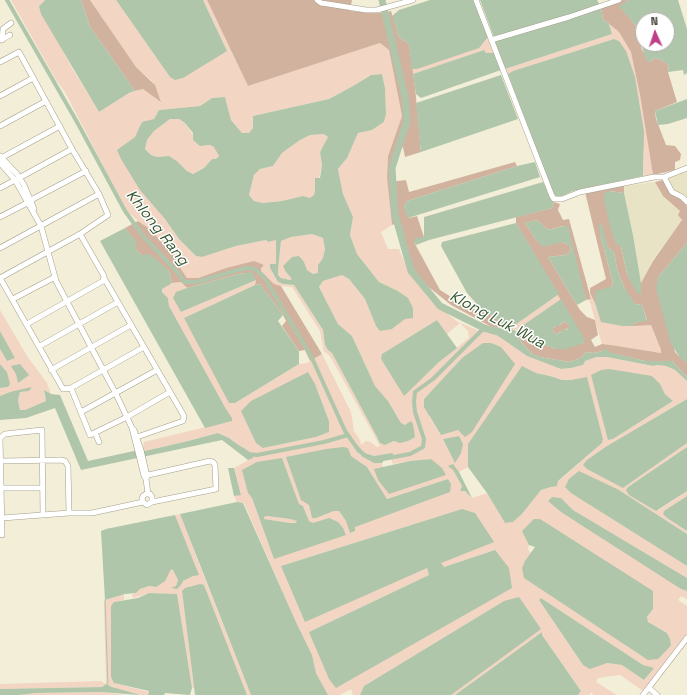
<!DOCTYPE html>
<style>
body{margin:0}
#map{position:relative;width:687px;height:695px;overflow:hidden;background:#f3eed8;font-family:"Space Grotesk",sans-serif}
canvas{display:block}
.north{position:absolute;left:635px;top:12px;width:40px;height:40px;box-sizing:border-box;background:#fff;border:1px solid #b0afac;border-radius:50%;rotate:357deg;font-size:11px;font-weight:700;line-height:16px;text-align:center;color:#3a382f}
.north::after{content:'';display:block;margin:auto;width:14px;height:18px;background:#c03f88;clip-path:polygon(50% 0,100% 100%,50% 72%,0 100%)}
</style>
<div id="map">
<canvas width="687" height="695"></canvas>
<div class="north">N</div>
</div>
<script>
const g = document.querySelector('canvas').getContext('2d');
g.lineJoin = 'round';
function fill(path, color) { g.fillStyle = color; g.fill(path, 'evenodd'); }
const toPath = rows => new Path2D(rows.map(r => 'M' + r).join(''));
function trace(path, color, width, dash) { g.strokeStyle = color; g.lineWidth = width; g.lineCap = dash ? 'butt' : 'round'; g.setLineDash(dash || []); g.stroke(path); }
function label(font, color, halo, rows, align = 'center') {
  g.font = font + ' "Space Grotesk",sans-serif'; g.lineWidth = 3; g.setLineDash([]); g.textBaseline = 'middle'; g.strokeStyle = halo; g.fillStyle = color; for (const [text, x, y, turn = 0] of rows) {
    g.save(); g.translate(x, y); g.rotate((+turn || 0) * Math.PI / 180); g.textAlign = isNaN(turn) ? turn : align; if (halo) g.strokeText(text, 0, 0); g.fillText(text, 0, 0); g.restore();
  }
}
fill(toPath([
 [687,171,687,198,685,195,672,189,669,178],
 [655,182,663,196,680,211,682,220,653,260,641,283,633,235,624,193,624,186]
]), '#e9e3c6');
fill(toPath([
 [11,0,45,0,39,6,72,68,99,112,129,93,143,89,161,101,152,81,136,67,90,0,116,0,170,77,227,51,203,0,207,0,248,86,380,43,389,50,402,116,388,156,387,178,392,225,381,232,388,249,399,249,409,273,431,301,458,322,482,332,488,331,498,336,527,356,561,369,571,368,582,365,585,361,598,357,607,357,653,366,657,365,666,366,675,370,687,381,687,399,607,446,623,488,687,443,687,447,628,487,626,490,659,510,687,491,687,496,664,511,663,514,667,518,687,531,687,534,619,490,565,487,572,493,687,566,687,578,573,510,561,498,552,497,681,589,687,591,687,599,681,596,678,600,687,606,687,634,643,691,620,675,598,678,596,682,617,695,593,695,592,692,589,695,578,695,581,691,542,635,542,632,455,695,449,695,504,601,364,686,360,695,353,695,351,689,340,695,328,695,316,673,312,655,296,622,244,503,237,502,234,496,241,494,234,468,252,458,247,450,237,444,229,438,218,433,188,441,145,451,143,449,144,442,231,421,232,418,226,409,169,306,168,298,162,292,162,289,169,284,181,282,187,289,181,312,256,280,255,285,184,318,235,403,299,364,307,363,322,354,351,412,354,431,360,440,361,445,366,441,371,442,377,447,380,446,331,358,328,354,324,352,320,331,292,287,281,286,274,284,261,271,261,268,264,265,226,268,198,278,187,278,181,269,179,262,150,229,138,221,126,210,65,92,56,80],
 [382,74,385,88,386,114,384,122,372,130,358,133,347,158,338,169,343,194,353,217,350,235,357,254,379,282,396,290,405,319,392,329,376,326,365,299,349,279,342,275,323,281,319,287,338,324,352,336,375,386,388,401,401,423,405,425,395,441,385,445,377,437,332,353,328,350,325,345,323,330,294,285,283,284,278,282,270,268,276,264,276,240,268,242,266,240,236,246,202,257,196,256,179,239,118,150,135,137,154,119,159,110,200,106,212,98,225,97,231,120,242,133,249,133,253,128,253,116,329,99,353,86,370,75],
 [437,320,447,334,460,323,468,331,469,338,439,362,404,395,381,359,382,354],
 [462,358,458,429,441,435,430,418,424,399],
 [536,373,550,376,562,380,571,380,587,378,603,439,602,443,568,473,551,487,541,490,522,514,513,522,505,523,487,493,472,498,465,491,460,491,462,486,453,470,452,464,459,472,468,467,468,464],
 [315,384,329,421,329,432,316,437,263,448],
 [660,384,665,394,673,401,613,439,608,440],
 [459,436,455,462,443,439],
 [365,453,374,456,392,453,394,455,391,459,393,464,411,461,431,459,446,475,378,480,375,469,383,468,382,463,374,463],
 [351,456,367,467,387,499,448,479,451,484,355,527,355,531,350,533,346,521,339,511,334,511,316,518,312,518,309,505],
 [282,458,299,504,303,506,309,521,313,523,274,559,252,498],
 [462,509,440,563,444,567,495,550,309,632,429,575,427,568,281,566],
 [540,519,653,609,647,617,648,622,667,633,670,639,671,645,525,561,531,553,528,550,529,545],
 [541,598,643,665,653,668,644,680,622,665,607,663,583,665,539,600],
 [609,24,619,32,631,52,640,95,653,175,643,176,644,153,619,41,614,39,513,71,508,74,505,69,612,34],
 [488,37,494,53,486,53,484,50,413,74,412,69,417,69],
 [170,119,179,119,185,123,200,146,210,145,215,147,219,156,216,159,212,159,204,168,193,174,187,171,177,161,169,156,157,157,151,155,145,149,147,140,154,131],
 [324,134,328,137,320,152,322,165,319,178,315,178,315,189,314,195,310,199,303,196,282,201,263,203,254,201,249,195,254,175,260,169,273,166,282,153,300,140,310,135],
 [312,234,323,238,325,249,323,258,318,265,318,274,313,274,307,270,304,262,292,257,288,263,286,272,293,279,290,280,281,278,278,275,278,270,281,241,291,237],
 [590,293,595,303,601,322,651,325,661,350,661,353,611,345,602,344,589,299,591,298],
 [559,294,561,299,519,328,521,332,504,326,515,325],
 [0,310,27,356,47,383,51,394,44,393,46,401,25,410,20,410,18,400,20,392,29,391,10,392,0,396,0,388,8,387,7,372,0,364,0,349,7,361,15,358,0,331],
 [180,514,203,574,251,695,247,695,204,585,191,586,182,591,194,688,192,688,177,594,149,593,133,598,132,594,136,593,140,589,149,586,156,587,171,568,173,570,178,580,176,586,172,588,181,585,183,581,193,576,196,568,175,515],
 [267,516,290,519,297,520,295,523,290,523,264,519,263,517],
 [124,594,124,600,114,602,114,683,149,692,148,695,139,695,123,691,106,684,102,687,0,689,0,684,101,681,106,684,104,604,105,600],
 [101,692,127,695,19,695,36,693]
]), '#f2d5c3');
fill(toPath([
 [81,0,90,0,136,67,155,85,161,102,143,89,135,91,90,27],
 [207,0,352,0,350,11,381,13,391,11,399,37,409,44,415,87,421,152,405,157,403,147,393,154,390,182,406,180,409,192,515,162,517,166,407,201,404,207,409,218,417,216,424,237,414,242,440,290,464,305,484,312,508,325,497,328,490,326,451,305,425,284,412,268,399,222,392,225,387,178,388,156,402,116,389,50,380,43,248,86],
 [621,0,629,0,620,6,635,25,642,50,650,62,654,58,662,60,669,66,668,72,677,102,655,111,656,119,666,145,675,146,681,154,680,160,675,162,675,170,653,175,640,95,631,52,619,32,603,19,601,7],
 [663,180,683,200,687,206,687,243,658,277,675,352,681,358,687,362,687,377,672,361,645,361,603,351,593,353,588,352,585,353,581,358,569,362,540,357,532,354,521,342,516,331,526,334,540,343,556,349,584,343,583,338,516,223,516,217,552,208,554,202,560,204,558,210,563,220,569,219,591,299,586,300,563,226,548,230,537,220,525,223,537,241,562,242,569,245,571,251,566,255,548,257,580,310,587,317,595,320,598,335,591,340,595,347,602,344,611,345,661,353,661,350,651,325,633,326,634,323,647,320,642,305,635,304,630,299,624,287,617,269,614,252,608,247,600,234,613,283,611,287,596,299,595,303,590,293,590,288,606,279,585,192,618,186,624,186,624,193,609,191,627,274,641,295,641,283,653,261,682,220,678,215,680,211,663,196,655,182],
 [138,221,150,229,179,262,181,269,187,278,198,278,226,268,254,261,264,265,261,268,261,271,274,284,281,286,322,354,310,361,305,350,299,351,282,326,286,321,283,315,260,284,255,285,256,280,243,273,187,288,181,282,172,283,169,271,141,255,136,249,135,241,125,228],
 [564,321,569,325,569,328,556,334,553,331,553,328,556,326,559,326]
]), '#d1b29e');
fill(toPath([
 [45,0,81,0,90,27,135,91,129,93,99,112,41,14,39,6],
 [116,0,203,0,227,51,183,78,175,80,170,77],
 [430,0,474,0,488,37,479,48,417,69,412,69,409,44,399,37,392,16,399,10],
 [480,0,597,0,600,5,494,37],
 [629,0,678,0,687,29,687,73,684,75,683,70,668,72,669,66,662,60,654,58,650,62,646,60,635,25,619,6],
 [643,20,667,20,667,44,643,44],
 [601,7,603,19,609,24,612,34,505,69,495,41],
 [614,39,619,41,626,51,635,77,644,132,643,176,573,191,562,196,556,196,553,193,508,74,513,71],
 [484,50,486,53,494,53,501,70,421,98,416,94,413,74],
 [382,74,385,88,386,114,384,122,372,130,358,133,347,158,338,169,343,194,353,217,350,235,357,254,379,282,396,290,408,298,413,308,413,318,405,319,392,329,380,331,376,326,365,299,349,279,342,275,323,281,319,287,338,324,352,336,375,386,388,401,401,423,405,425,411,421,413,424,415,437,408,441,400,443,394,441,385,445,380,443,377,437,332,353,328,350,325,345,323,330,294,285,283,284,278,282,270,268,270,264,276,264,276,240,268,242,266,240,236,246,202,257,196,256,179,239,165,219,140,190,121,159,117,150,135,137,142,122,154,119,159,110,200,106,212,98,225,97,231,120,242,133,249,133,253,128,253,116,329,99,353,86,371,75],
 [170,119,179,119,185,123,193,133,193,140,200,146,210,145,214,147,219,156,216,159,212,159,204,168,193,174,187,171,177,161,169,156,157,157,151,155,145,149,147,140,154,131],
 [324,134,328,137,320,152,322,165,320,178,315,178,315,189,314,195,310,198,303,196,282,201,263,203,254,201,249,195,254,175,260,169,273,166,282,153,300,140,310,135],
 [312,234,323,238,325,249,323,258,318,265,318,273,313,274,307,270,304,262,299,256,292,257,283,266,286,272,292,279,290,280,281,278,278,275,278,270,281,241,291,237],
 [501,75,518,119,421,152,416,103],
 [687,99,687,118,668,124,658,125,655,111],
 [535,162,540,177,408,218,404,207,407,201,517,166],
 [543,182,554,202,552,208,429,240,416,245,414,242,416,238,424,237,424,217],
 [609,191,624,193,633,235,641,283,641,295,637,293,627,274,621,246,616,244,611,230,604,200,604,193],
 [537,220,548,230,564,226,568,226,586,300,577,305,548,257,566,255,571,251,569,245,562,242,543,247,537,241,525,223],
 [516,223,559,294,515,325,508,325,484,312,467,293,441,246,442,242],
 [599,224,602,225,608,247,614,252,617,269,624,287,635,304,642,305,647,321,634,323,633,326,622,326,601,322,595,303,595,291,611,287,613,283,600,234],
 [125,228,136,241,136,249,141,255,149,254,157,260,169,271,172,283,162,289,162,292,168,298,169,306,226,409,232,418,232,421,205,428,100,241],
 [687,243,687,362,681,359,671,344,656,289,658,277],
 [252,272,256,280,181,312,173,298,176,292,187,288,243,273],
 [260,284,283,315,278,321,299,351,299,364,235,403,229,403,184,318,255,285],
 [561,299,584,338,584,343,566,349,556,349,540,343,521,332,519,328],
 [564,321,569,325,569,328,566,330,562,329,561,332,556,334,553,331,553,328,556,326,559,326],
 [437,320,457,348,439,362,404,396,381,359,382,354],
 [490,326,497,328,504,326,516,331,521,342,532,354,540,357,569,362,581,358,585,353,588,352,593,353,603,351,606,348,609,352,645,361,672,361,687,377,687,381,675,370,666,366,657,365,653,366,607,357,597,357,585,361,583,365,571,368,561,369,527,356,498,336,488,331,487,329],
 [0,331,15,358,7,361,0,349],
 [483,343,491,343,501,347,515,364,472,432,465,437,458,430,441,435,424,407,424,399,462,358],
 [0,364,7,372,10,384,8,387,0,388],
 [20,364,29,375,18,383,16,374,11,366],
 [522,366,536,373,550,376,562,380,571,380,587,377,603,439,602,443,558,481,557,486,551,487,541,490,522,514,513,522,505,523,487,493,468,467,468,444],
 [609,369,652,376,660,384,665,394,673,401,613,439,608,440,591,375,601,370],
 [308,372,315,384,329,421,329,432,316,437,263,448,256,443,241,411,251,401],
 [32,387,29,391,20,392,18,400,20,410,25,410,46,401,44,390,51,394,60,395,88,461,143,449,145,451,188,441,218,433,229,438,237,444,247,450,253,455,253,458,248,460,222,440,81,470,55,408,26,418,0,420,0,396,10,392],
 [687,399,687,443,623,488,587,469,583,465,587,460,607,446],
 [459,436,463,444,461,453,455,463,443,439],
 [358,446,365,453,374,456,392,453,394,455,385,459,382,463,374,463,363,457,354,448],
 [343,447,348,448,351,456,367,467,387,499,448,479,451,484,450,492,355,527,355,531,350,533,346,521,339,511,334,511,316,518,312,518,309,505,301,500,286,457,326,449],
 [687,447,687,491,656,511,629,495,626,490,628,487],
 [282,458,299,504,303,506,309,521,313,523,329,518,338,522,343,528,346,535,274,559,252,498,248,493,242,470,257,462],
 [267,516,290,519,297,521,295,523,290,523,264,519,264,517],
 [431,459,442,468,446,475,389,494,378,480,374,469,410,461],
 [453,464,459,472,472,498,465,491,460,491,462,486,453,470,448,466],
 [228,468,234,468,241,495,234,496],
 [579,471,619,490,687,534,687,566,571,493,565,487,569,479],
 [687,496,687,531,667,518,663,514,664,511],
 [552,497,561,498,573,510,687,578,687,591,681,589,561,512,548,501],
 [237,502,243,503,296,622,312,655,316,673,328,695,251,695,180,514],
 [462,509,475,513,494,542,441,563,444,567,495,550,509,568,512,588,336,688,329,679,309,632,429,575,427,568,305,622,281,566],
 [175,515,199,575,193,576,183,581,181,585,177,589,171,588,176,586,178,580,173,570,171,569,165,581,156,587,149,586,140,589,136,593,125,594,105,600,101,531,106,529],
 [534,519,540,519,653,591,653,609,647,617,648,622,667,633,670,639,671,645,666,651,658,659,648,660,524,578,522,568,525,561,535,547,529,545,522,531],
 [200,584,204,585,247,695,195,695,182,591,185,588],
 [149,593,177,594,192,688,190,695,165,693,164,695,148,695,149,691,114,683,111,677,111,606,114,602,138,598],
 [519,597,541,629,451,695,360,695,364,686,504,601],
 [541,598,643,665,654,668,644,680,622,665,607,663,590,669,583,665,539,600],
 [542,632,542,635,581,691,578,695,455,695],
 [106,684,112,687,140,695,101,692,36,693,19,695,0,695,0,689,102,687]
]), '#afc6aa');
trace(toPath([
 [105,600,108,686]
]), '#afc6aa', 1);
trace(toPath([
 [7,0,77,122,125,211,143,236,180,275,184,282,196,282,246,268,255,269,264,277,312,358,345,431,359,451],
 [248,454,257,455,324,442,348,435],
 [383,459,410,454,423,447,424,439,415,412,414,402,415,392,433,379,484,328]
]), '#afc6aa', 4);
trace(toPath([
 [382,0,405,97,407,121,392,168,395,215,411,271,440,306,484,328,495,331]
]), '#afc6aa', 7);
const minor = toPath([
 [317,0,321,3,328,4,366,10,377,10,413,0],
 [476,0,552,196,554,199,562,199,580,192,654,177,664,177],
 [1,40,10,35],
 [2,40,3,29,11,23],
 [491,40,569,17,619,0],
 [0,62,19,52,72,149],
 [0,96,33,78],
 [0,126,46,101],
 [0,156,17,174,24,185,34,209],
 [1,158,60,126],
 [0,163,15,180,41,226,56,281,116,394,132,428],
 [664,177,672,192,682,197,687,202],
 [664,177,687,168],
 [0,188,15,180],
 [31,200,86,171],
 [0,217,27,203],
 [0,248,99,194],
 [0,278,80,234,108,215,99,194,72,149,19,178],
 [0,278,63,389,71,388,144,347],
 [104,278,184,416,183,421,137,437],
 [13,299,55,277],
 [27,324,103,281,104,276,80,234],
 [40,346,118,302],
 [51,370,131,325],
 [71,388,90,435,127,417,170,392],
 [81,412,157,370],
 [132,428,134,430,141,450,147,476,146,479,144,476,132,428],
 [95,433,99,442],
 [1,461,61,460,65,461,68,466,69,513],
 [144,476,210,461,213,462,215,465,216,489,152,502,147,505,143,502,142,499,143,496,146,494,150,494,152,497,152,502],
 [146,479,148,494],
 [1,488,43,488],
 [2,518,69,513,92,513,143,502],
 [2,535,0,438,5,434,42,430,43,515],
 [649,688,657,695],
 [643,695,687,638]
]);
trace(minor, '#a49f8b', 6);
trace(minor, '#fff', 5);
label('italic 15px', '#35572e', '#fff', [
 ["Khlong Rang",157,228,52],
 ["Klong Luk Wua",497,320,28]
]);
</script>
